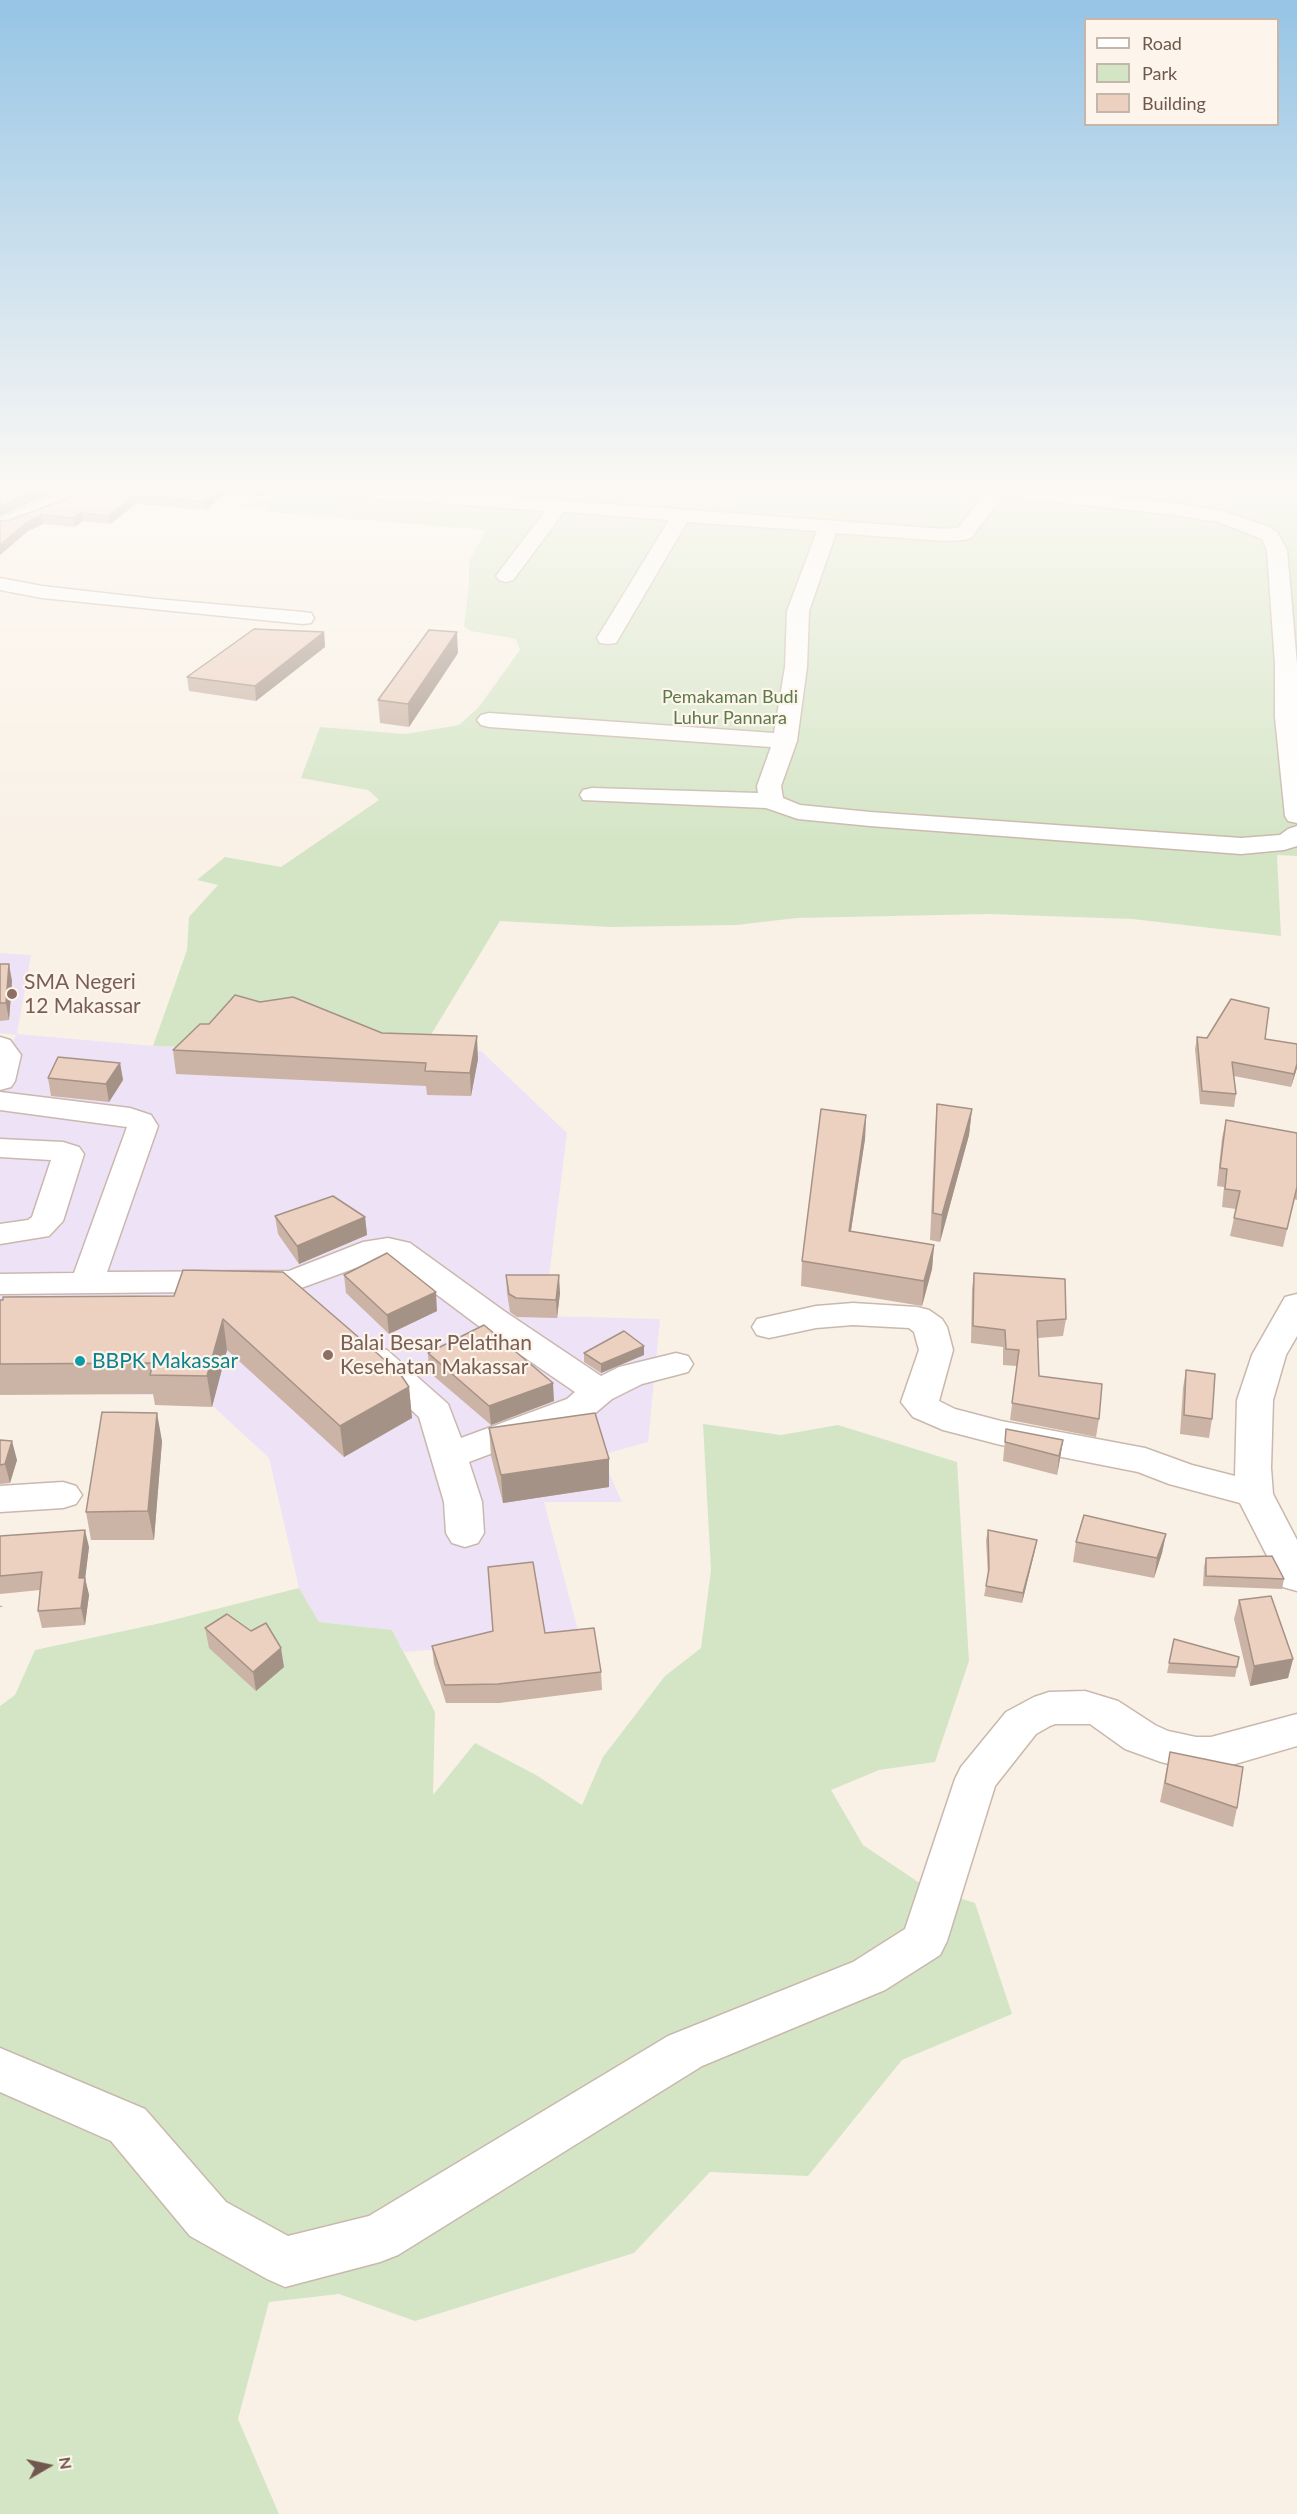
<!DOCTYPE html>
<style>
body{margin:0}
#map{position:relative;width:1297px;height:2514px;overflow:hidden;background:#f9f1e6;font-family:Lato,sans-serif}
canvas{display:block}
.legend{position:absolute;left:1084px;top:18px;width:195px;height:108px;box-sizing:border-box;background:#fdf5eb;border:2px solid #c5b6ac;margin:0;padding:8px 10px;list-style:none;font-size:18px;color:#70584e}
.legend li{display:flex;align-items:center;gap:12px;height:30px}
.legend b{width:30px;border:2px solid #c5b6ac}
.north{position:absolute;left:18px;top:2436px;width:60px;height:60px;-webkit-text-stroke:4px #fdf5eb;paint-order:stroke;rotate:81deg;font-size:16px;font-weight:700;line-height:24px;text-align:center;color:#70584e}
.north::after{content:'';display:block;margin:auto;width:21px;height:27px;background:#70584e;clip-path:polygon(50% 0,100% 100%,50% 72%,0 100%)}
</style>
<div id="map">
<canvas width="1297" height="2514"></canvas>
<ul class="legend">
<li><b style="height:8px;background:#fff"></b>Road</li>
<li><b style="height:16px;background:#d4e5c6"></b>Park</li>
<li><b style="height:16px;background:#ecd0c0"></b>Building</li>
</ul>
<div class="north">N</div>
</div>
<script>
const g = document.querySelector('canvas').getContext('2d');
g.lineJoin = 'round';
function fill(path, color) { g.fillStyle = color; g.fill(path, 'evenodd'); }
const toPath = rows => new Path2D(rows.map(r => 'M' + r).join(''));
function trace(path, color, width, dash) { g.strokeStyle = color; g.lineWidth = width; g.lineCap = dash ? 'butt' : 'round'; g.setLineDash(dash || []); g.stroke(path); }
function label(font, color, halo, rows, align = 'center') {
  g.font = font + ' Lato,sans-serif'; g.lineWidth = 4.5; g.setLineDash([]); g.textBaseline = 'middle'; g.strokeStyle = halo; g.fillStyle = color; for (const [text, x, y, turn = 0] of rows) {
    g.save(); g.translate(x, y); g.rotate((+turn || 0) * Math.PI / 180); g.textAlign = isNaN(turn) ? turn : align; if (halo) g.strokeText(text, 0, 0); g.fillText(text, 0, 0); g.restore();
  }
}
fill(toPath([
 [0,953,31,955,17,1034,153,1046,418,1056,481,1051,567,1133,544,1316,660,1319,648,1442,601,1455,622,1502,544,1502,580,1638,404,1652,392,1630,319,1622,299,1588,269,1458,202,1396,0,1392,0,1067,16,1035,0,1033]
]), '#eee2f6');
fill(toPath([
 [299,490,1297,490,1297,856,1277,855,1281,936,1132,919,988,914,797,918,736,925,611,927,500,921,418,1056,153,1046,187,950,189,917,218,885,197,880,225,857,281,867,379,800,368,790,301,778,320,727,405,734,459,725,478,708,520,650,516,639,471,631,464,626,469,585,469,562,486,530,266,512,268,508,235,507],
 [703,1424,781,1435,838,1425,957,1462,969,1661,935,1762,879,1770,831,1790,863,1845,927,1888,975,1903,1012,2014,902,2060,808,2176,710,2172,634,2253,415,2321,339,2294,269,2302,238,2419,279,2514,0,2514,0,1706,15,1695,35,1650,161,1623,299,1588,319,1622,392,1630,435,1712,433,1795,475,1743,536,1775,582,1805,603,1757,665,1676,701,1648,711,1570]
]), '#d4e5c6');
const minor = toPath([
 [64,490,83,492,76,501,14,526,0,526,0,518,62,493,64,490],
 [334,490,422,490,944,529,958,528,988,490,1053,490,1174,503,1222,511,1267,526,1277,532,1287,550,1297,664,1297,823,1288,821,1285,816,1275,717,1275,664,1267,550,1262,539,1218,522,1174,515,1003,496,971,538,964,540,944,541,836,533,809,611,807,667,797,741,781,786,783,798,800,805,870,812,1241,838,1280,835,1288,829,1297,826,1297,846,1284,850,1241,854,870,826,798,819,766,808,583,800,580,795,583,790,592,788,758,793,757,786,771,747,489,727,481,725,477,720,481,715,489,713,774,733,785,667,787,611,817,531,687,522,619,638,616,643,608,644,600,643,597,638,669,520,564,512,513,580,506,582,499,580,496,576,545,511,343,496,336,494,334,490],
 [0,578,42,586,156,599,303,612,311,613,314,618,311,623,303,624,42,598,0,590,0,578],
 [0,1037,10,1040,21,1055,15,1081,11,1087,0,1090,0,1037],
 [0,1092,130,1108,151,1115,158,1126,107,1272,289,1271,363,1242,388,1238,410,1243,504,1311,601,1376,619,1367,676,1353,688,1356,693,1364,688,1372,642,1384,612,1399,593,1415,469,1462,482,1502,484,1533,478,1543,465,1547,452,1543,446,1533,444,1502,419,1417,363,1366,358,1358,363,1350,375,1347,387,1350,448,1404,461,1438,567,1399,575,1392,480,1327,388,1258,380,1259,293,1291,0,1294,0,1274,74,1273,127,1127,0,1110,0,1092],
 [0,1139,63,1142,79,1147,84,1154,63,1221,49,1236,0,1244,0,1224,28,1220,32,1217,51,1160,0,1157,0,1139],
 [1297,1294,1297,1336,1286,1355,1273,1400,1271,1468,1273,1494,1297,1540,1297,1591,1283,1587,1240,1503,1169,1484,1138,1472,1001,1445,943,1430,913,1417,901,1402,919,1350,914,1332,909,1328,853,1325,816,1328,769,1338,757,1335,752,1327,757,1319,816,1306,853,1303,917,1307,929,1310,942,1319,947,1327,953,1350,939,1401,955,1409,1001,1421,1145,1448,1192,1465,1235,1476,1237,1400,1252,1355,1285,1297,1297,1294],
 [63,1482,76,1486,82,1495,76,1504,63,1508,0,1512,0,1486,63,1482],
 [1085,1691,1118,1701,1155,1725,1168,1731,1196,1737,1211,1737,1297,1714,1297,1746,1211,1771,1196,1771,1161,1762,1125,1749,1090,1724,1055,1724,1050,1726,1036,1734,995,1786,947,1941,940,1955,885,1990,702,2066,398,2255,380,2262,285,2287,267,2279,190,2236,111,2141,0,2092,0,2048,145,2109,226,2202,288,2236,369,2216,668,2036,853,1962,905,1929,955,1779,961,1767,1006,1712,1034,1697,1049,1692,1085,1691]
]);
trace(minor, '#cab8ad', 3);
trace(toPath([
 [0,1607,1,1601]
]), '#d0b3a4', 4.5, [1.5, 5]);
fill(minor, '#fff');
fill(toPath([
 [78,490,272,490,258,497,227,491,206,510,136,504,110,524,83,521,75,527,43,524,28,531,0,555,0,521,10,520,76,495],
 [1086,490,1131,490,1128,496,1086,491],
 [324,632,325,647,256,701,189,691,187,677],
 [458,653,409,727,380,723,378,700],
 [0,964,12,981,9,1020,0,1021],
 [382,1033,478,1059,471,1096,427,1095,426,1086,176,1074,173,1050],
 [1197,1037,1207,1038,1265,1039,1297,1044,1297,1068,1291,1087,1234,1076,1236,1094,1234,1107,1200,1104,1195,1049],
 [120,1063,123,1080,109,1102,51,1096,48,1078],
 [937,1104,972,1109,969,1135,940,1242,930,1240,935,1130],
 [866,1115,865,1139,851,1231,934,1245,932,1269,922,1306,801,1286,802,1261],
 [1226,1120,1297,1133,1297,1200,1294,1199,1283,1247,1230,1236,1236,1209,1222,1207,1224,1187,1217,1186,1222,1138],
 [275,1216,365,1217,367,1235,299,1264,278,1234],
 [974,1273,1066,1319,1063,1336,1038,1338,1039,1376,1099,1419,1096,1437,1010,1420,1017,1366,1003,1365,1003,1347,971,1343,972,1289],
 [344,1275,437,1311,389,1334,346,1293],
 [506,1275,560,1293,557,1318,517,1317,510,1312,507,1293],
 [174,1296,409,1387,412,1418,344,1457,227,1350,212,1407,155,1405,153,1394,0,1395,0,1300],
 [428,1353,554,1401,491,1425,429,1372],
 [584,1353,644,1355,601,1373,584,1362],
 [1186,1370,1212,1419,1209,1438,1180,1434,1183,1388],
 [489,1428,609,1459,609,1487,503,1503,491,1456],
 [1006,1429,1063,1440,1057,1475,1003,1461],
 [0,1440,17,1460,10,1483,0,1484],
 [162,1441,154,1540,91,1540,86,1512],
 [988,1530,1035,1550,1022,1603,984,1596,988,1576,986,1540],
 [1166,1534,1162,1553,1154,1578,1073,1562,1076,1542],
 [0,1536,89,1547,85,1578,89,1595,85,1625,42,1628,38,1611,40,1590,0,1594],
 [1206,1558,1284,1579,1282,1589,1203,1586,1204,1567],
 [1239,1600,1293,1659,1288,1678,1250,1686,1234,1619],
 [205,1628,251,1631,284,1667,256,1691,209,1648],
 [545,1633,601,1672,602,1690,499,1703,446,1703,434,1664,432,1646],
 [1174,1639,1239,1657,1235,1677,1167,1673],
 [1170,1752,1237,1808,1233,1827,1160,1802]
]), '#cbb3a5');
fill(toPath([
 [38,490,59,490,0,516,0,506],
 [218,490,227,491,206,510,205,502],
 [258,490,272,490,258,497],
 [135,495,136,504,110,524,108,516],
 [81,513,83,521,75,527,73,518],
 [41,515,43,524,28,531,0,555,0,545,26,523],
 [324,632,325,647,256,701,255,686],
 [457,632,458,653,409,727,408,704],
 [9,964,12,981,9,1020,6,1003],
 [477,1036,478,1059,471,1096,470,1073],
 [120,1063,123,1080,109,1102,106,1084],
 [1297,1064,1297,1068,1291,1087,1294,1074],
 [972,1109,969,1135,940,1242,942,1215],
 [866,1115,865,1139,847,1256,849,1231],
 [365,1217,367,1235,299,1264,297,1246],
 [934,1245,932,1269,922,1306,924,1281],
 [559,1275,560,1293,557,1318,556,1300],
 [436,1292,437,1311,389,1334,387,1315],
 [223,1319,227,1350,212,1407,207,1376],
 [644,1346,644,1355,601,1373,601,1364],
 [553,1383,554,1401,491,1425,489,1406],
 [409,1387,412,1418,344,1457,340,1426],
 [157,1413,162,1441,154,1540,148,1511],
 [1063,1440,1060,1459,1057,1475,1059,1456],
 [12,1441,17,1460,10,1483,5,1464],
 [609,1459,609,1487,503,1503,501,1475],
 [85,1530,89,1547,83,1596,79,1578],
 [1166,1534,1162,1553,1154,1578,1157,1558],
 [1037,1540,1035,1550,1022,1603,1023,1593],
 [85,1578,89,1595,85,1625,81,1608],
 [281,1648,284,1667,256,1691,253,1672],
 [1293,1659,1288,1678,1250,1686,1254,1666]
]), '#a59286');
const building = toPath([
 [0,490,38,490,0,506,0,490],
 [78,490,218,490,205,502,135,495,108,516,81,513,73,518,41,515,26,523,0,545,0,521,10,520,76,495,78,490],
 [254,629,324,632,255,686,187,677,254,629],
 [429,630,457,632,408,704,378,700,429,630],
 [0,964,9,964,6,1003,0,1003,0,964],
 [235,995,260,1002,293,997,382,1033,477,1036,470,1073,425,1071,426,1063,173,1050,200,1024,209,1024,235,995],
 [1231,999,1269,1008,1265,1039,1297,1044,1297,1064,1294,1074,1232,1062,1236,1094,1202,1091,1197,1037,1207,1038,1231,999],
 [58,1057,120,1063,106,1084,48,1078,58,1057],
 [937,1104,972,1109,942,1215,933,1213,937,1104],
 [821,1109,866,1115,849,1231,934,1245,924,1281,802,1261,821,1109],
 [1226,1120,1297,1133,1297,1187,1287,1229,1234,1218,1240,1191,1225,1189,1227,1169,1220,1168,1226,1120],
 [333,1196,365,1217,297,1246,275,1216,333,1196],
 [387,1253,436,1292,387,1315,344,1275,387,1253],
 [183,1270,283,1272,378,1354,401,1375,409,1387,340,1426,223,1319,207,1376,150,1375,153,1363,0,1364,0,1300,3,1300,3,1297,174,1296,183,1270],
 [974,1273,1065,1279,1066,1319,1037,1321,1039,1376,1102,1384,1099,1419,1012,1403,1019,1350,1006,1349,1005,1330,973,1326,974,1273],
 [506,1275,559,1275,556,1300,516,1298,509,1294,506,1275],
 [484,1325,553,1383,489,1406,428,1353,484,1325],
 [624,1331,644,1346,601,1364,584,1353,624,1331],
 [1186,1370,1215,1374,1212,1419,1184,1415,1186,1370],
 [102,1412,157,1413,148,1511,86,1512,102,1412],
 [595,1413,609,1459,501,1475,489,1428,595,1413],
 [1006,1429,1063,1440,1059,1456,1005,1442,1006,1429],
 [0,1440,12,1441,5,1464,0,1465,0,1440],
 [1084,1515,1166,1534,1157,1558,1076,1542,1084,1515],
 [85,1530,79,1578,85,1578,81,1608,38,1611,42,1572,0,1576,0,1536,85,1530],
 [988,1530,1037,1540,1023,1593,986,1586,989,1569,988,1530],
 [1272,1556,1284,1579,1206,1576,1206,1558,1272,1556],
 [533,1562,545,1633,594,1628,601,1672,498,1684,445,1685,432,1646,493,1631,488,1567,533,1562],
 [1271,1596,1293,1659,1254,1666,1239,1600,1271,1596],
 [227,1614,251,1631,266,1623,281,1648,253,1672,205,1628,227,1614],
 [1174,1639,1239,1657,1237,1667,1169,1663,1174,1639],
 [1170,1752,1243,1767,1237,1808,1165,1783,1170,1752]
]);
fill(building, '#ecd0c0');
trace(building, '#a59286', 1.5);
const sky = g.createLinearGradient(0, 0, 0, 842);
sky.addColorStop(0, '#96c4e5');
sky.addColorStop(0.58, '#fcf9f4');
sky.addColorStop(1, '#fcf9f400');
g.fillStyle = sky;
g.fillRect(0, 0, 1297, 842);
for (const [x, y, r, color] of [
 [12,994,6,"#8d6e63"],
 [328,1355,6,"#8d6e63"],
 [80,1361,6,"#0f9aa8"]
]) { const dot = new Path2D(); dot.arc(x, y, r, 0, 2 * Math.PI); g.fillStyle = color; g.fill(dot); trace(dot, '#fdf5eb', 2); }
label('18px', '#5a7a4a', '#fdf5eb', [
 ["Pemakaman Budi",730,697],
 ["Luhur Pannara",730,718]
]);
label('21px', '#785e54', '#fdf5eb', [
 ["SMA Negeri",24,982],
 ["12 Makassar",24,1006],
 ["Balai Besar Pelatihan",340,1343],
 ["Kesehatan Makassar",340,1367]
], 'left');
label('21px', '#0d838f', '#fdf5eb', [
 ["BBPK Makassar",92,1361]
], 'left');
</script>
